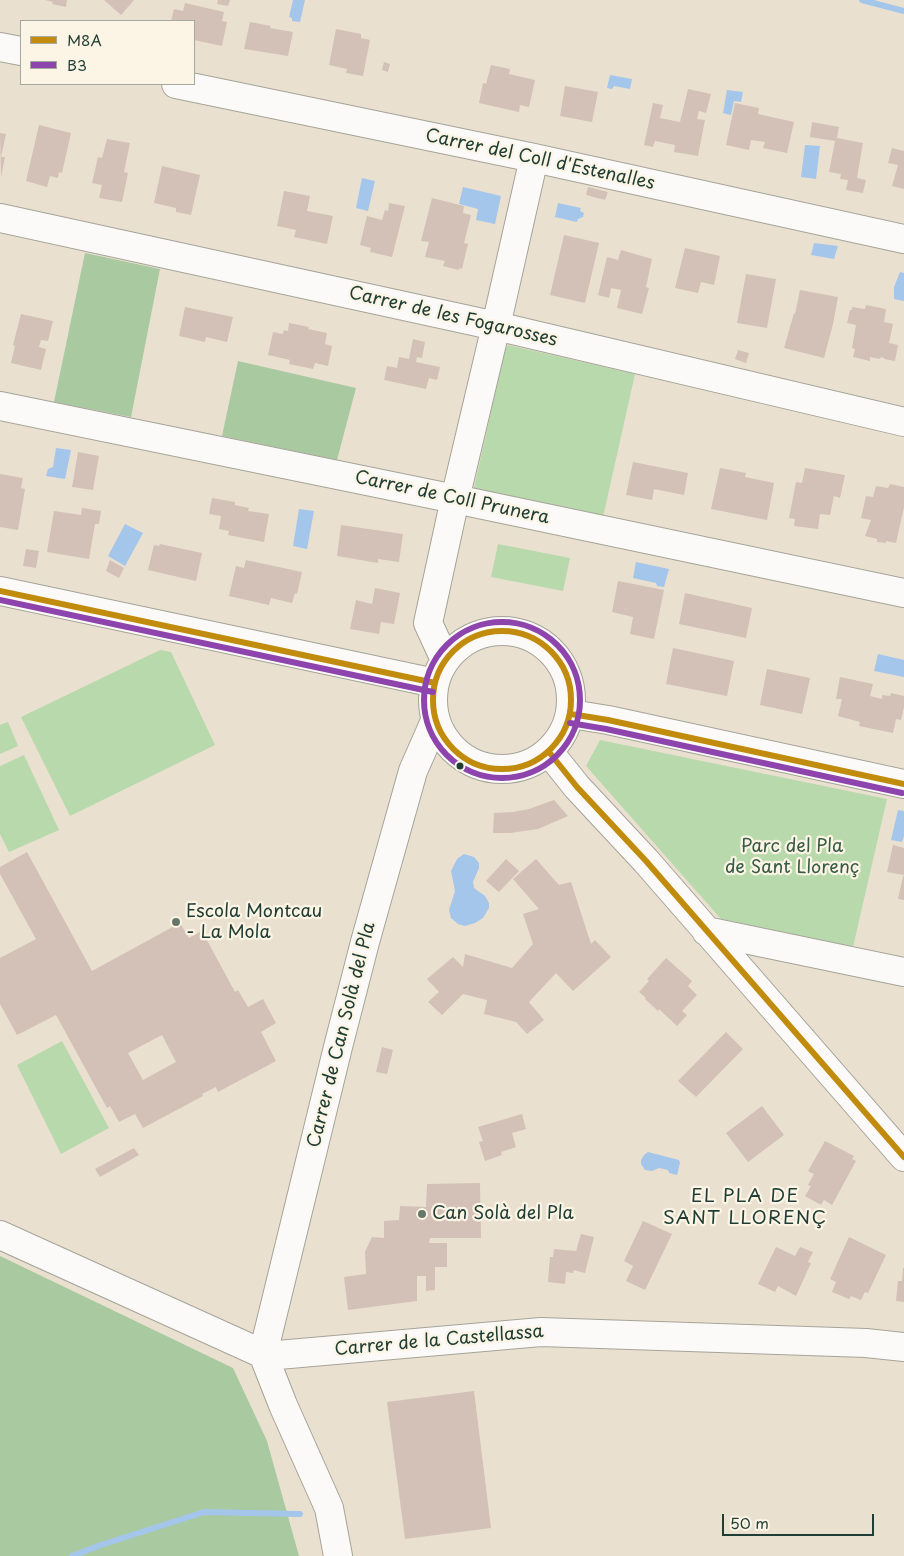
<!DOCTYPE html>
<meta charset="utf-8">
<style>
body{margin:0}
#map{position:relative;width:904px;height:1556px;overflow:hidden;background:#eae0d0;font-family:"Playpen Sans",sans-serif}
canvas{display:block}
.legend{position:absolute;left:20px;top:20px;width:175px;height:65px;box-sizing:border-box;background:#fcf5e5;border:1px solid #a4ab9e;margin:0;padding:6px 9px;list-style:none;font-size:15px;color:#1f3d34}
.legend li{display:flex;align-items:center;gap:10px;height:25px}
.legend b{width:25px;border:1px solid #a4ab9e}
.scale{position:absolute;left:722px;top:1514px;width:152px;height:22px;box-sizing:border-box;border:2px solid #1f3d34;border-top:0;padding-left:6px;font-size:15px;line-height:18px;white-space:nowrap;color:#1f3d34;-webkit-text-stroke:4px #fcf5e5;paint-order:stroke}
</style>
<div id="map">
<canvas width="904" height="1556"></canvas>
<ul class="legend">
<li><b style="height:6px;background:#c18c0d"></b>M8A</li>
<li><b style="height:6px;background:#8e44ad"></b>B3</li>
</ul>
<div class="scale">50 m</div>
</div>
<script>
const g = document.querySelector('canvas').getContext('2d');
g.lineJoin = 'round';
function fill(path, color) { g.fillStyle = color; g.fill(path, 'evenodd'); }
const toPath = rows => new Path2D(rows.map(r => 'M' + r).join(''));
function trace(path, color, width, dash) { g.strokeStyle = color; g.lineWidth = width; g.lineCap = dash ? 'butt' : 'round'; g.setLineDash(dash || []); g.stroke(path); }
function label(font, color, halo, rows, align = 'center') {
  g.font = font + ' "Playpen Sans",sans-serif'; g.lineWidth = 4.5; g.setLineDash([]); g.textBaseline = 'middle'; g.strokeStyle = halo; g.fillStyle = color; for (const [text, x, y, turn = 0] of rows) {
    g.save(); g.translate(x, y); g.rotate((+turn || 0) * Math.PI / 180); g.textAlign = isNaN(turn) ? turn : align; if (halo) g.strokeText(text, 0, 0); g.fillText(text, 0, 0); g.restore();
  }
}
fill(toPath([
 [508,345,635,374,603,517,476,491,474,488,505,349],
 [498,544,570,558,563,591,491,577],
 [160,650,171,652,215,745,70,816,21,717],
 [8,722,18,746,0,754,0,725],
 [600,740,887,799,853,947,721,919,586,766],
 [24,755,59,830,9,852,0,834,0,766],
 [62,1041,109,1128,61,1154,17,1065]
]), '#b8d9ab');
fill(toPath([
 [85,253,160,269,131,417,54,402],
 [238,361,356,388,337,460,222,436],
 [0,1256,233,1368,267,1441,299,1556,0,1556]
]), '#a9c9a0');
fill(toPath([
 [293,0,305,0,300,22,292,21,292,18,289,17],
 [610,75,632,79,630,89,614,86,612,89,607,88],
 [727,90,743,92,741,102,734,101,731,115,723,113],
 [805,145,820,146,816,179,801,177],
 [362,178,375,181,368,211,356,208],
 [463,187,501,196,495,224,476,220,478,209,459,204],
 [558,203,581,208,580,211,584,213,583,217,578,219,577,222,555,217],
 [814,243,838,246,834,259,811,255],
 [900,272,904,273,904,301,894,299,894,287],
 [56,448,71,450,65,479,46,476,48,469,53,467],
 [299,509,314,511,307,549,293,546],
 [125,524,143,533,125,566,108,556],
 [636,562,669,569,664,587,657,586,656,583,633,578],
 [878,654,904,660,904,677,874,671],
 [898,810,904,811,904,836,902,842,891,840],
 [464,854,474,857,479,863,479,868,473,882,474,888,485,896,489,903,489,908,483,918,475,923,465,926,458,924,451,918,449,910,455,891,451,871,457,859],
 [648,1152,679,1160,680,1163,677,1175,669,1173,668,1170,659,1168,652,1171,645,1170,641,1164,641,1160,644,1155]
]), '#a4c6ea');
trace(toPath([
 [862,0,904,11],
 [72,1556,101,1545,204,1512,300,1514]
]), '#a4c6ea', 6);
fill(toPath([
 [45,0,67,0,66,7,52,4,53,2],
 [104,0,134,0,121,15],
 [218,0,230,0,228,6,217,4],
 [185,3,224,12,222,21,227,22,222,46,194,40,194,21,171,21,174,9,183,11],
 [250,22,271,26,270,28,293,32,288,56,244,49],
 [336,29,361,34,361,38,370,40,363,76,346,73,347,69,329,65],
 [384,62,390,64,388,72,382,70],
 [491,65,510,69,509,74,535,80,529,107,520,105,519,112,479,103,483,83,486,84],
 [565,86,598,92,592,122,560,116],
 [688,89,711,94,706,113,699,111,697,119,705,120,698,156,674,152,675,145,655,141,653,147,644,145,653,103,663,105,660,118,680,122],
 [735,103,759,108,758,114,794,122,787,153,763,148,765,142,751,140,749,150,726,145],
 [812,122,839,127,837,138,863,143,857,178,866,180,863,193,846,190,848,180,840,179,841,174,829,172,835,141,810,137],
 [39,125,71,133,62,173,59,172,58,178,50,176,47,187,26,181],
 [0,133,6,134,1,157,5,157,1,177],
 [107,139,130,143,124,172,128,173,122,202,99,198,102,185,92,183,98,157,102,158],
 [892,148,904,151,904,189,892,186,898,165,888,163],
 [162,166,200,175,191,215,176,212,176,208,154,203],
 [588,187,608,192,605,200,586,195],
 [284,191,310,196,307,211,333,216,327,244,294,237,296,230,277,226],
 [432,198,464,206,463,213,471,215,464,243,468,244,462,269,459,268,459,270,443,266,445,261,425,257,429,242,421,241],
 [389,203,405,206,392,257,370,252,371,248,360,245,367,216,382,220,385,210,388,211],
 [564,235,599,243,585,303,550,295],
 [685,248,720,256,714,285,701,282,698,293,675,288],
 [621,250,652,259,646,287,649,288,642,314,617,308,621,290,611,288,609,298,598,295,607,257,618,260],
 [746,274,776,279,767,328,737,323],
 [800,290,838,297,833,324,824,358,784,348,794,313,795,314],
 [866,305,886,309,884,322,893,324,889,343,898,345,895,361,884,359,884,358,881,357,880,359,870,357,870,361,853,357,855,349,852,348,856,325,847,323,850,310,852,310,852,307,865,309],
 [185,307,233,317,227,342,206,337,205,342,179,336],
 [21,314,53,321,48,341,41,340,39,347,46,349,41,370,11,363,15,346,13,345],
 [289,323,309,327,308,329,327,333,325,344,332,346,328,366,315,363,313,369,289,364,290,360,268,355,273,332,283,334,284,330,288,331],
 [413,339,425,342,422,358,417,357,416,362,440,367,437,380,429,378,426,389,384,380,387,366,397,368,399,357,409,359],
 [738,350,749,353,746,363,735,359],
 [78,452,99,456,93,490,72,487],
 [633,462,688,473,684,495,654,489,652,500,626,495],
 [720,468,746,473,745,477,774,483,767,520,711,509],
 [805,468,845,475,840,498,834,496,830,515,820,514,818,529,794,526,795,519,789,518,796,482,802,483],
 [0,474,23,478,21,488,25,489,18,530,0,527],
 [890,484,904,487,904,507,896,543,886,541,886,543,877,542,877,539,865,536,871,520,861,518,866,496,873,497,876,486,888,488],
 [212,498,235,502,235,505,249,508,248,511,269,514,264,542,228,535,229,531,219,529,221,516,209,514],
 [82,508,101,511,99,524,95,524,89,559,47,552,54,511,81,515],
 [341,525,403,534,399,562,378,559,378,563,337,556],
 [160,544,202,553,196,581,148,570,154,545,159,546],
 [26,549,39,551,36,568,23,566],
 [110,560,124,568,119,578,106,571],
 [246,560,302,572,297,594,295,593,292,603,271,598,269,605,229,596,236,566,244,568],
 [618,581,664,590,654,639,630,634,633,617,612,612],
 [375,588,400,593,394,624,381,622,379,634,350,629,356,600,372,604],
 [685,593,752,608,746,638,679,624],
 [673,648,734,661,727,696,666,684],
 [767,669,810,678,802,714,760,705],
 [840,677,873,684,870,696,882,699,882,695,890,696,891,693,904,696,904,707,901,720,896,719,893,733,859,726,860,722,838,716,842,699,836,699],
 [554,800,568,816,538,829,510,833,493,833,494,813,513,812,529,809],
 [893,845,904,848,904,875,887,872],
 [27,852,92,971,180,923,189,938,202,931,235,992,238,990,248,1007,263,999,276,1023,261,1032,276,1061,218,1092,216,1087,202,1094,203,1096,143,1128,135,1114,119,1122,110,1106,107,1108,56,1015,17,1035,0,1004,0,958,36,939,0,874,0,867],
 [162,1035,176,1062,143,1080,128,1053],
 [506,859,519,871,499,892,486,881],
 [536,859,559,885,571,882,591,944,595,940,611,957,573,991,556,973,529,1002,544,1020,527,1034,516,1022,484,1014,487,1000,463,994,442,1015,428,1002,439,992,427,979,453,957,463,967,465,954,512,968,533,944,523,914,539,909,513,879],
 [903,876,904,876,904,900,898,899],
 [666,958,692,981,688,986,697,995,682,1011,687,1015,677,1026,659,1009,658,1011,645,999,646,998,639,992,649,981,647,979],
 [726,1032,743,1049,696,1097,678,1081],
 [382,1047,393,1050,387,1074,376,1072],
 [762,1106,784,1135,748,1162,726,1133],
 [522,1114,526,1129,512,1133,516,1147,501,1152,502,1155,485,1161,479,1142,483,1141,478,1127],
 [825,1141,854,1156,852,1159,856,1161,832,1205,824,1200,821,1205,805,1196,811,1186,808,1185,814,1174,808,1171],
 [134,1148,139,1155,100,1177,95,1169],
 [480,1183,481,1238,430,1238,429,1243,447,1243,447,1267,435,1267,435,1290,426,1291,426,1276,417,1276,417,1301,348,1310,344,1277,366,1274,365,1252,372,1237,384,1238,384,1221,399,1220,400,1206,426,1207,427,1184],
 [643,1221,672,1234,645,1290,626,1281,633,1266,624,1261],
 [581,1234,594,1237,585,1273,574,1270,573,1273,566,1272,565,1284,548,1282,550,1257,553,1257,554,1249,576,1251],
 [849,1237,886,1255,868,1293,865,1292,861,1300,851,1296,849,1299,832,1292,836,1282,830,1279],
 [776,1247,795,1256,800,1247,813,1252,808,1262,811,1263,796,1296,778,1286,775,1292,758,1284],
 [903,1268,904,1268,904,1302,896,1301,898,1281,902,1281],
 [474,1391,491,1528,405,1539,387,1402]
]), '#d3c0b7');
const minor = toPath([
 [0,47,21,51],
 [176,84,534,158,904,239],
 [0,218,496,326,904,422],
 [0,406,455,499,904,593],
 [0,591,435,683],
 '433 700a69 69 0 1 1 138 0a69 69 0 1 1-138 0Z',
 [445,660,428,623,455,499,496,326,534,158],
 [571,714,608,720,904,784],
 [549,752,577,787,646,861,904,1157],
 [706,931,904,972],
 [0,1235,263,1354,278,1355,541,1332,866,1343,904,1347],
 [338,1556,329,1508,283,1405,263,1354,338,1047,365,942,413,771,435,721]
]);
trace(minor, '#a5a499', 30);
trace(minor, '#fcfaf8', 28);
trace(toPath([
 [0,591,435,683],
 '433 700a69 69 0 1 1 138 0a69 69 0 1 1-138 0Z',
 [571,714,608,720,904,784],
 [549,752,577,787,646,861,904,1157]
]), '#c18c0d', 6);
trace(toPath([
 [0,600,433,692],
 '424 700a78 78 0 1 1 156 0a78 78 0 1 1-156 0Z',
 [570,723,606,729,902,793]
]), '#8e44ad', 6);
for (const [x, y, r, color] of [
 [460,766,4.5,"#1f3d34"],
 [176,922,5,"#66766b"],
 [422,1214,5,"#66766b"]
]) { const dot = new Path2D(); dot.arc(x, y, r, 0, 2 * Math.PI); g.fillStyle = color; g.fill(dot); trace(dot, '#fcf5e5', 2); }
label('18px', '#1f3d34', '#fcf5e5', [
 ["Carrer del Coll d'Estenalles",540,160,12],
 ["Carrer de les Fogarosses",453,317,13],
 ["Carrer de Coll Prunera",452,498,12],
 ["Carrer de Can Solà del Pla",342,1035,-76],
 ["Carrer de la Castellassa",439,1341,-5]
]);
label('18px', '#365b46', '#fcf5e5', [
 ["Parc del Pla",792,847],
 ["de Sant Llorenç",792,868]
]);
label('18px', '#1f3d34', '#fcf5e5', [
 ["Escola Montcau",186,912],
 ["- La Mola",186,933],
 ["Can Solà del Pla",432,1214]
], 'left');
g.letterSpacing = '1px';
label('19px', '#1f3d34', '#fcf5e5', [
 ["EL PLA DE",745,1197],
 ["SANT LLORENÇ",745,1219]
]);
g.letterSpacing = '0px';
</script>
